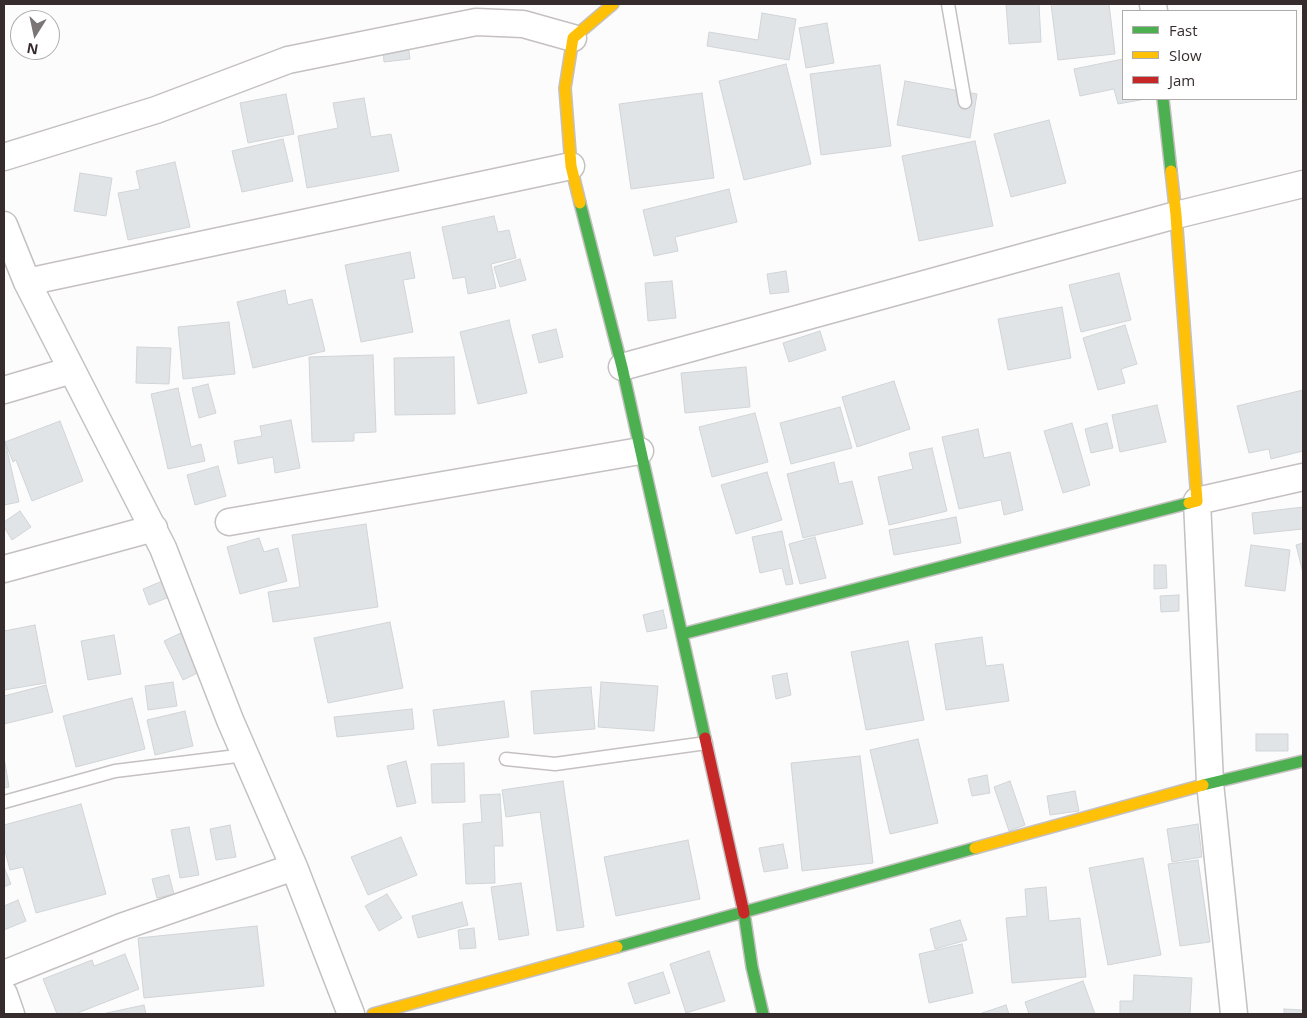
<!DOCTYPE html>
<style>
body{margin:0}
#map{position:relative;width:1307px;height:1018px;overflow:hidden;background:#fcfcfc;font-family:"Open Sans",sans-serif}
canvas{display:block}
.frame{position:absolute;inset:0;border:5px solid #362c2d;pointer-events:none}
.legend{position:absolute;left:1122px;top:10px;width:175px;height:90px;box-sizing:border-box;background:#fff;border:1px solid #afabab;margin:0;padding:6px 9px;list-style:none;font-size:15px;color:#362c2d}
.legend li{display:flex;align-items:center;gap:10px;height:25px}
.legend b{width:25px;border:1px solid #afabab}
.north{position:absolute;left:10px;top:10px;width:50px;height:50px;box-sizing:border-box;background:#fff;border:1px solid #afabab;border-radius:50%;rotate:190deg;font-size:14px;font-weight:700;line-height:20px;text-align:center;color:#362c2d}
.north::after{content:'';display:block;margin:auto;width:18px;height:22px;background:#7b7575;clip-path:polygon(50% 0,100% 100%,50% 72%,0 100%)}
</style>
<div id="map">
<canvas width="1307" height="1018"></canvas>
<div class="frame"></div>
<ul class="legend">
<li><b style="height:6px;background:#4caf50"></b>Fast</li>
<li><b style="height:6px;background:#ffc107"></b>Slow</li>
<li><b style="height:6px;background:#c62828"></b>Jam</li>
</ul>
<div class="north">N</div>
</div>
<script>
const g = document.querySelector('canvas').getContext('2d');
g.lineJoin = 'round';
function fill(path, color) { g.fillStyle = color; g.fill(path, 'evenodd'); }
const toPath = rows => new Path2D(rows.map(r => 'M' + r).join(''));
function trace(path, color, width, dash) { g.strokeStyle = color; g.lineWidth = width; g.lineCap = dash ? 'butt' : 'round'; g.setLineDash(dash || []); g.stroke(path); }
const building = toPath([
 [1006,4,1039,4,1041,42,1009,44,1006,4],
 [1051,4,1109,4,1115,54,1058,60,1051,4],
 [762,13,796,19,789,60,707,46,709,32,758,40,762,13],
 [827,23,834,63,806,68,799,28,827,23],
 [408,45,410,59,384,62,383,48,408,45],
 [1123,59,1123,99,1146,99,1118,104,1114,89,1080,96,1074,69,1123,59],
 [786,64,811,164,744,180,719,81,786,64],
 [880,65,891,146,821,155,810,74,880,65],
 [905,81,977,94,970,138,897,125,905,81],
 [702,93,714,178,631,189,619,104,702,93],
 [286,94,294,134,248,143,240,103,286,94],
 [364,98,371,137,391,134,399,171,307,188,298,136,338,128,333,103,364,98],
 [1049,120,1066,183,1011,197,994,134,1049,120],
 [283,139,293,181,242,192,232,151,283,139],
 [975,141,993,226,919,241,902,156,975,141],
 [175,162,190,227,128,240,118,193,140,189,136,171,175,162],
 [80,173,112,178,106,216,74,211,80,173],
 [729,189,737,222,675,237,678,251,654,256,643,210,729,189],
 [494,216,498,232,509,230,516,258,491,264,496,288,468,294,465,277,453,279,442,227,494,216],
 [410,252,415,278,403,280,413,332,361,342,345,265,410,252],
 [520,259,526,280,500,287,494,267,520,259],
 [786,271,789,292,770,294,767,274,786,271],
 [1119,273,1131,320,1081,332,1069,285,1119,273],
 [672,281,676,318,648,321,645,283,672,281],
 [285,290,288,305,312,299,325,351,253,368,237,302,285,290],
 [1062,307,1071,358,1008,370,998,319,1062,307],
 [509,320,527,393,478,404,460,332,509,320],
 [229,322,235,374,183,379,178,327,229,322],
 [1125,325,1137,364,1121,369,1125,383,1098,390,1083,338,1125,325],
 [556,329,563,357,539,363,532,335,556,329],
 [820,331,826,350,789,362,783,343,820,331],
 [137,347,171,348,169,384,136,383,137,347],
 [373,355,376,432,354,433,354,441,312,442,309,357,373,355],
 [454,357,455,414,395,415,394,358,454,357],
 [746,367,750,407,685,413,681,373,746,367],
 [894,381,910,429,857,447,842,397,894,381],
 [208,384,216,413,199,418,192,388,208,384],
 [178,388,191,447,201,444,205,461,168,469,151,394,178,388],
 [1303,390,1303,451,1271,459,1269,449,1249,453,1237,406,1303,390],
 [1157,405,1166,442,1120,452,1112,415,1157,405],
 [840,407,852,448,791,464,780,423,840,407],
 [755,413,768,462,712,477,699,427,755,413],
 [291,420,300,468,275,473,273,457,238,464,234,441,262,436,260,426,291,420],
 [60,421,83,481,32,501,16,460,13,462,5,442,60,421],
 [1072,423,1090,485,1063,493,1044,431,1072,423],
 [1107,423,1113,448,1091,453,1085,429,1107,423],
 [978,429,984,458,1010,452,1023,510,1004,515,1001,500,959,509,942,437,978,429],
 [4,437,19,502,4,505,4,437],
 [932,448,947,511,889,525,878,477,913,469,909,453,932,448],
 [834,462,839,484,852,481,863,524,803,538,787,474,834,462],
 [218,466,226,496,195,505,187,475,218,466],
 [767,472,782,520,736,534,721,485,767,472],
 [1303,507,1303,529,1254,534,1252,513,1303,507],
 [20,511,31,527,12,540,4,527,4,522,20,511],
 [956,517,961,543,894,555,889,530,956,517],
 [366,524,378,607,273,622,268,592,300,587,292,535,366,524],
 [782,531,793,584,786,585,782,568,760,573,752,537,782,531],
 [815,537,826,578,800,584,789,544,815,537],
 [259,538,264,552,278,548,287,581,240,594,227,547,259,538],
 [1303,543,1303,573,1296,545,1303,543],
 [1251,545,1290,550,1285,591,1245,586,1251,545],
 [1154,565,1166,565,1167,588,1154,589,1154,565],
 [165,580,172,596,149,605,143,589,165,580],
 [1179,595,1179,611,1161,612,1160,596,1179,595],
 [663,610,667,628,647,632,643,615,663,610],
 [390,622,403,688,328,703,314,638,390,622],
 [35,625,46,683,4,690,4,631,35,625],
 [189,629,208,668,183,680,164,641,189,629],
 [114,635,121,674,88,680,81,641,114,635],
 [982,637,986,666,1003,664,1009,701,946,710,935,644,982,637],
 [908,641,924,720,866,730,851,652,908,641],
 [787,673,791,695,776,699,772,676,787,673],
 [173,682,177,706,148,710,145,686,173,682],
 [601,682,658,686,654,731,598,727,601,682],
 [46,685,53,712,4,724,4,696,46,685],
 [591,687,595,729,534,734,531,691,591,687],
 [132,698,145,749,76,767,63,716,132,698],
 [504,701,509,737,438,746,433,710,504,701],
 [412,709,414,729,337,737,334,717,412,709],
 [185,711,193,746,155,755,147,720,185,711],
 [1256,734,1288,734,1288,751,1256,751,1256,734],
 [918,739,938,823,890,834,870,750,918,739],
 [860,756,873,863,802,871,791,763,860,756],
 [4,757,9,787,4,788,4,757],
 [406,761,416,803,397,807,387,766,406,761],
 [464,763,465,802,432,803,431,764,464,763],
 [987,775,990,793,972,796,968,779,987,775],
 [563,781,584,927,557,931,540,812,506,817,502,790,563,781],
 [1010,781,1025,825,1009,831,994,787,1010,781],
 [1075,791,1079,811,1050,815,1047,796,1075,791],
 [500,794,503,846,494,846,495,883,466,884,463,824,482,822,480,795,500,794],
 [81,804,106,894,36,913,23,867,10,870,4,847,4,825,81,804],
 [1198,824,1202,857,1172,862,1167,829,1198,824],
 [230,825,236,857,216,860,210,829,230,825],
 [189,827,199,875,180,878,171,830,189,827],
 [401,837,417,875,368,895,351,857,401,837],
 [688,840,700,899,616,916,604,857,688,840],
 [783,844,788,868,764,872,759,848,783,844],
 [1143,858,1161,955,1108,965,1089,868,1143,858],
 [1198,860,1210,942,1180,946,1168,864,1198,860],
 [4,867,11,884,4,887,4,867],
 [169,875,174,894,157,898,152,879,169,875],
 [521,883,529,935,499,940,491,887,521,883],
 [1046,887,1049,921,1080,918,1086,977,1012,983,1006,918,1027,916,1025,889,1046,887],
 [387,894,402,918,379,931,365,906,387,894],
 [18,900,26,921,4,930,4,906,18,900],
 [462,902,468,925,418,938,412,916,462,902],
 [960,920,967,940,935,949,930,929,960,920],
 [257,926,264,986,144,998,138,938,257,926],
 [474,928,476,948,460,949,458,930,474,928],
 [962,944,973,993,929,1003,919,954,962,944],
 [709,951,725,1001,686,1013,670,964,709,951],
 [125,954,139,989,75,1014,57,1014,43,979,92,960,94,966,125,954],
 [663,972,670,993,635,1004,628,983,663,972],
 [1134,975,1192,978,1190,1014,1120,1014,1120,1001,1133,1001,1134,975],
 [1083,981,1095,1014,1029,1014,1025,1002,1083,981],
 [144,1005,146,1014,102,1014,144,1005],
 [1006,1005,1009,1014,979,1014,1006,1005],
 [1284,1009,1303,1010,1303,1014,1284,1014,1284,1009]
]);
fill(building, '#e0e4e6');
trace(building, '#d1d5d7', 1);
const lane = toPath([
 [948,4,965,102],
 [506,759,555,764,706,743],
 [4,802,115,771,245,755]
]);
const street = toPath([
 [1153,4,1154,11],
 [4,157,156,110,288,60,476,22,523,24,573,38],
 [4,225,27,282,163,548,230,720,294,867,351,1014],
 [27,282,571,166],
 [622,367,1176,215,1303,184],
 [4,390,72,370],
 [229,522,640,451],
 [4,569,154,528],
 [4,974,121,927,294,867],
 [4,994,11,1014],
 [1234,1014,1210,783,1197,501,1303,477]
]);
const fast = toPath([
 [1163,99,1171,171],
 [580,203,622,367,705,738],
 [682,634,1189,503],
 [1203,785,1303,761],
 [744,913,752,967,763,1014],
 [617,947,975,848]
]);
const slow = toPath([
 [1171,171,1176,215,1197,501,1189,503],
 [580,203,571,166,565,88,573,38,613,4],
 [975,848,1203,785],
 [373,1014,617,947]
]);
const jam = toPath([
 [705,738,744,913]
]);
trace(lane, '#c5c0c1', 15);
trace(street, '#c5c0c1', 29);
trace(fast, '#c5c0c1', 14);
trace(slow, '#c5c0c1', 14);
trace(jam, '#c5c0c1', 14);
trace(lane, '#fff', 12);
trace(street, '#fff', 26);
trace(fast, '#4caf50', 11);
trace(slow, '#ffc107', 11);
trace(jam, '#c62828', 11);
</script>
